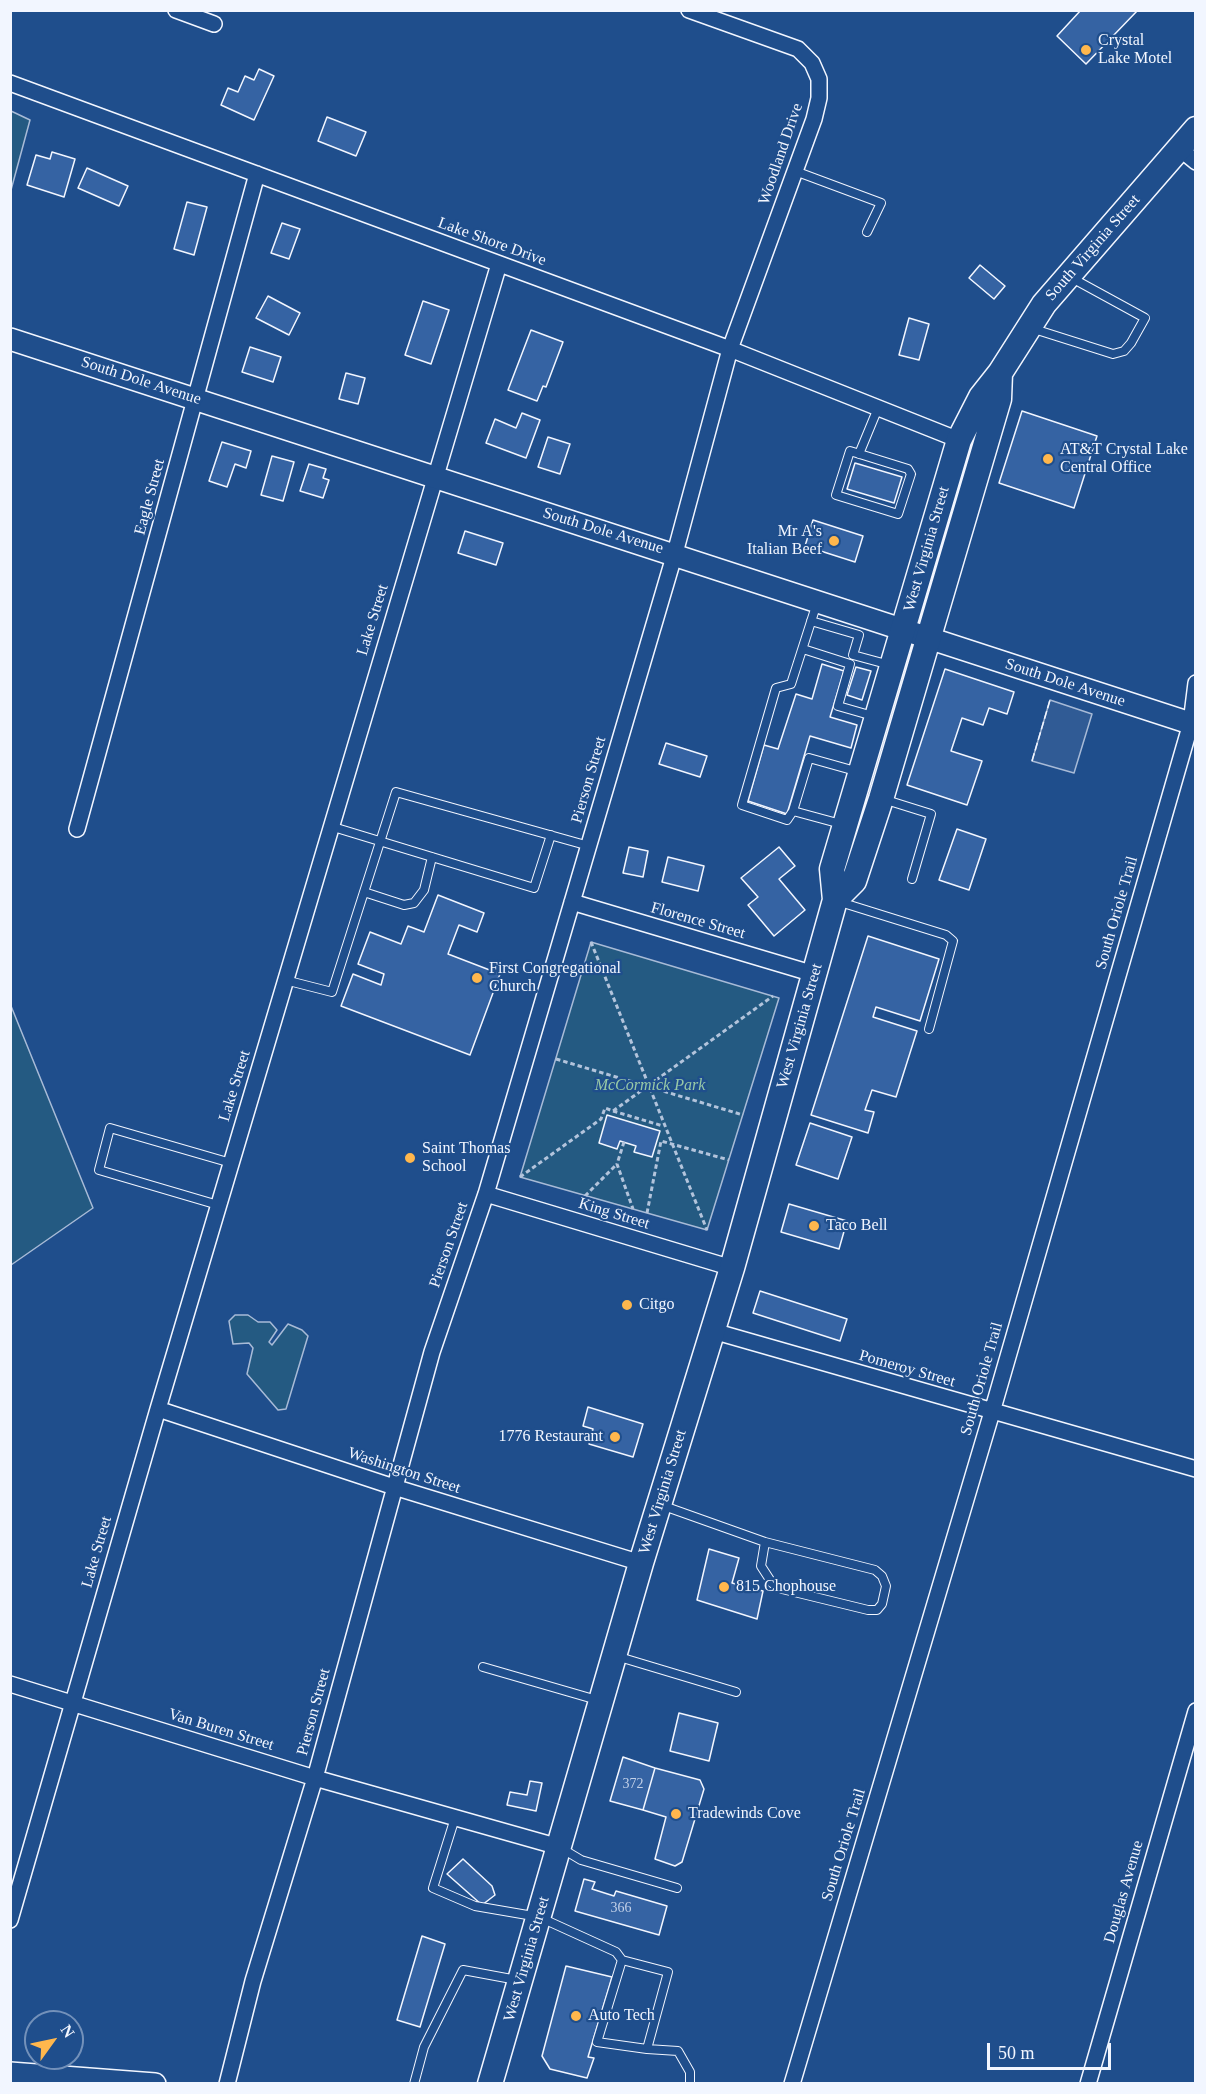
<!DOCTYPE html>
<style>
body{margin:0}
#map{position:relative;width:1206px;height:2094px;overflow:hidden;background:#1f4e8c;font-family:Georgia,serif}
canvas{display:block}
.frame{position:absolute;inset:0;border:12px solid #f2f6ff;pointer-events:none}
.north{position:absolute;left:24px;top:2010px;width:60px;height:60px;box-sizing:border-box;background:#1f4e8c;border:2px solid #7391ba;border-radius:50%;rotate:57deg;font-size:16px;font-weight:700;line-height:24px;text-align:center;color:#f2f6ff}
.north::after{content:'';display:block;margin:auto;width:21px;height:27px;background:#ffb74d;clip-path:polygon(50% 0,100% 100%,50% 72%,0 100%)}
.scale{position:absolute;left:987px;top:2043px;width:124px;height:27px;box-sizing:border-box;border:3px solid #f2f6ff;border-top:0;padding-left:8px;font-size:18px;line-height:21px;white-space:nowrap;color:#f2f6ff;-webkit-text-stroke:4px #1f4e8c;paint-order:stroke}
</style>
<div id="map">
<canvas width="1206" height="2094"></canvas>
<div class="frame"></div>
<div class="north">N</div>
<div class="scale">50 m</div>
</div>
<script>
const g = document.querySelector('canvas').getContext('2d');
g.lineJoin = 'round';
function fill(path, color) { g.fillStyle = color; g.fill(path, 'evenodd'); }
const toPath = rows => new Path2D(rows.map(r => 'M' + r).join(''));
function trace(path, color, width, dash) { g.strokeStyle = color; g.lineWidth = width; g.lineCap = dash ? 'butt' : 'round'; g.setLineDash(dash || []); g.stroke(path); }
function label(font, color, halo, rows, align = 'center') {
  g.font = font + ' Georgia,serif'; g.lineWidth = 4.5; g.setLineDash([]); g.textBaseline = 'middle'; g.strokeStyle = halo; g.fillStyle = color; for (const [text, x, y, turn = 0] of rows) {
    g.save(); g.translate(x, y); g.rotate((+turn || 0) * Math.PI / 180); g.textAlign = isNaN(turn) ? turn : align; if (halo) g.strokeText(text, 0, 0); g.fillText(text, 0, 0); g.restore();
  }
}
const green = toPath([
 [11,111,30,120,11,190,11,111],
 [591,942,779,998,707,1230,520,1177,591,942],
 [11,1006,93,1208,11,1265,10,1265,11,1006],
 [235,1315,248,1315,258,1322,270,1322,277,1330,269,1342,272,1345,288,1324,302,1330,308,1336,286,1409,278,1410,247,1374,253,1348,249,1343,233,1344,229,1321,235,1315]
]);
fill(green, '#245a82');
trace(green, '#a8bbd7', 1.5);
const parking = toPath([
 [1050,700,1092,714,1074,773,1032,761,1050,700]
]);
fill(parking, '#305b95');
trace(parking, '#a8bbd7', 1.5);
const building = toPath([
 [1081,10,1138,10,1086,64,1057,36,1081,10],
 [259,69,274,76,254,120,221,105,228,88,238,92,245,76,254,80,259,69],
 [327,117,366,132,356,156,318,141,327,117],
 [52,152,75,159,64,197,27,185,36,155,50,159,52,152],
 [87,168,128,186,119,206,78,188,87,168],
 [187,202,207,207,194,255,174,249,187,202],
 [282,223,300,229,289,259,271,253,282,223],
 [980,265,1005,286,994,299,969,278,980,265],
 [268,296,300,313,289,335,256,318,268,296],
 [423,301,449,310,431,364,405,355,423,301],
 [909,318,929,324,919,360,899,355,909,318],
 [531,330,563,342,546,387,543,386,537,401,508,390,531,330],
 [250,347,281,357,273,382,242,372,250,347],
 [346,373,365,378,358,404,339,399,346,373],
 [1022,411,1097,436,1074,508,999,483,1022,411],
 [522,413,540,420,526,458,486,443,495,419,516,428,522,413],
 [548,437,570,444,560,474,538,467,548,437],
 [222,442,251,451,246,468,235,464,227,487,209,481,222,442],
 [272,456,294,462,283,501,261,495,272,456],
 [855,463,902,477,894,503,847,489,855,463],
 [309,464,326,469,323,478,329,480,323,498,300,491,309,464],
 [813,520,863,536,855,562,805,546,813,520],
 [465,531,503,543,496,565,458,553,465,531],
 [822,664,844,671,830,717,857,725,851,748,810,736,787,814,748,801,764,745,778,749,796,694,812,699,822,664],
 [856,667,871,671,862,700,847,695,856,667],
 [945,669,1014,692,1007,714,989,708,983,725,962,718,951,751,982,761,967,805,907,785,945,669],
 [666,743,707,756,700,777,659,764,666,743],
 [957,829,986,839,969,890,939,880,957,829],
 [629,847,648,851,643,877,623,873,629,847],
 [779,847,795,866,779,879,805,910,774,936,748,905,758,897,741,878,779,847],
 [668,857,704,866,698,891,662,882,668,857],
 [438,895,484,913,477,932,459,925,448,954,500,974,470,1055,341,1006,353,974,381,985,384,974,358,964,370,932,401,944,408,926,424,932,438,895],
 [868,936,939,959,920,1021,876,1007,873,1017,917,1031,896,1097,872,1090,865,1110,874,1112,868,1133,811,1115,868,936],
 [607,1115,660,1131,652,1157,634,1152,636,1146,620,1141,617,1149,599,1143,607,1115],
 [810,1123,852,1137,838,1179,796,1165,810,1123],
 [789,1204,847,1221,839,1249,781,1232,789,1204],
 [760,1291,847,1319,840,1341,753,1313,760,1291],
 [588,1407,643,1424,633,1457,589,1444,593,1429,583,1426,588,1407],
 [709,1549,739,1558,732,1583,763,1591,757,1619,697,1600,709,1549],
 [679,1713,718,1723,709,1761,670,1751,679,1713],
 [623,1757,655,1768,643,1810,610,1801,623,1757],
 [655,1768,700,1780,704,1789,682,1862,675,1866,655,1859,666,1817,643,1810,655,1768],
 [530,1781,542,1783,536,1811,507,1805,510,1792,527,1795,530,1781],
 [463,1859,492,1886,495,1895,482,1905,447,1874,463,1859],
 [584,1879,595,1882,592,1889,614,1896,616,1891,667,1906,659,1935,575,1911,584,1879],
 [422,1936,445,1944,420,2027,397,2020,422,1936],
 [566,1966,612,1977,588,2057,594,2058,587,2078,550,2069,542,2056,566,1966]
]);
fill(building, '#3563a3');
trace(building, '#f2f6ff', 1.5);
const lane = toPath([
 [795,171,881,203,867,232],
 [1034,329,1113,354,1124,351,1131,343,1145,318,1070,277],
 [850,451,908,469,911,474,898,514,836,495,850,451],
 [859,454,878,408],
 [817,603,791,684,776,688,742,805,787,820,793,811,809,758,859,772],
 [811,621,859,635,853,655,890,665],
 [803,649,850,664,838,706,873,716],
 [883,799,931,814,912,879],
 [793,811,841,824],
 [330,826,534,888,551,835],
 [364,892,404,905,414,903,424,890,432,857],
 [840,902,946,935,953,941,929,1029],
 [285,980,332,992,396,792,589,846],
 [218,1205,99,1170,110,1128,231,1163],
 [661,1505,765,1542,875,1570,882,1576,886,1586,882,1604,877,1610,868,1610,782,1589,772,1583,761,1566,765,1542],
 [616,1656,736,1692],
 [483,1667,597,1700],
 [455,1818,433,1888,475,1906,539,1917,616,1952,622,1960,668,1972,647,2049,678,2051,690,2072,690,2084],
 [561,1848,581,1860,677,1888],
 [622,1960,597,2042,647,2049],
 [414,2084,424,2047,463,1970,517,1980]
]);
const street = toPath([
 [176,10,214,24],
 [10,83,730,349,959,440],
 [1180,149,1196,162],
 [77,829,257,174],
 [572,902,814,974],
 [486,1194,732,1268],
 [713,1331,1196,1469],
 [158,1409,394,1487,641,1563],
 [10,1684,315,1778,559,1847],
 [10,1920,158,1409,499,264],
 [227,2084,253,1981,315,1778,432,1352,486,1194,675,553,730,349,814,119,819,98,819,79,812,63,798,49,689,10],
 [792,2084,992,1412,1191,723,1196,683],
 [1088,2084,1196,1711]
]);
const secondary = toPath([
 [10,339,1196,725],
 [10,2073,155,2084]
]);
const primary = toPath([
 [835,900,854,881,881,799,999,399,1000,373],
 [490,2084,641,1563,732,1268,835,900,832,869,959,440,981,397,1000,373,1044,304,1196,129]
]);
trace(lane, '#f2f6ff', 10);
trace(street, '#f2f6ff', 18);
trace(secondary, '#f2f6ff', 24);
trace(primary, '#f2f6ff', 27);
trace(toPath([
 [591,942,707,1230],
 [556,1059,743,1115],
 [613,1111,663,1126],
 [624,1142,617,1164,633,1209],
 [520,1177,601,1119,605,1108,613,1111,773,996],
 [585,1196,617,1164],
 [647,1213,661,1141,729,1160]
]), '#b3c4dc', 3, [4.5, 3]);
trace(lane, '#1f4e8c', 8);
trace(street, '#1f4e8c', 15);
trace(secondary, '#1f4e8c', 21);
trace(primary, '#1f4e8c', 24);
trace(toPath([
 [1032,761,1050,700]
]), '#f2f6ff', 1.5, [8, 3]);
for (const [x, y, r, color] of [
 [1086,50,6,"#ffb74d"],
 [1048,459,6,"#ffb74d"],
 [834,541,6,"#ffb74d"],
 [477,978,6,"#ffb74d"],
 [410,1158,6,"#ffb74d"],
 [814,1226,6,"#ffb74d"],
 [627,1305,6,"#ffb74d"],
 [615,1437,6,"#ffb74d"],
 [724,1587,6,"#ffb74d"],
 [676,1814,6,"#ffb74d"],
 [576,2016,6,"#ffb74d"]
]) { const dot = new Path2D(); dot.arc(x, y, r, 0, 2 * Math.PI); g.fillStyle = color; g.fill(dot); trace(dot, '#1f4e8c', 2); }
label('14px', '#c3d1e8', null, [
 ["372",633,1784],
 ["366",621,1908]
]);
label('16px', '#f2f6ff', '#1f4e8c', [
 ["Crystal",1098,41],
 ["Lake Motel",1098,59],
 ["AT&T Crystal Lake",1060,450],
 ["Central Office",1060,468],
 ["Mr A's",822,532,"right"],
 ["Italian Beef",822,550,"right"],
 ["First Congregational",489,969],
 ["Church",489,987],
 ["Saint Thomas",422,1149],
 ["School",422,1167],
 ["Taco Bell",826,1226],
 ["Citgo",639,1305],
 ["1776 Restaurant",603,1437,"right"],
 ["815 Chophouse",736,1587],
 ["Tradewinds Cove",688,1814],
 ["Auto Tech",588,2016]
], 'left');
label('16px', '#f2f6ff', '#1f4e8c', [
 ["Woodland Drive",781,154,-71],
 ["Lake Shore Drive",492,242,20],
 ["South Virginia Street",1093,248,-49],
 ["South Dole Avenue",141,381,18],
 ["Eagle Street",150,497,-75],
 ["South Dole Avenue",603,531,17],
 ["West Virginia Street",927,549,-74],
 ["Lake Street",373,620,-73],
 ["South Dole Avenue",1065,683,18],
 ["Pierson Street",589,780,-74],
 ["South Oriole Trail",1117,913,-74],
 ["Florence Street",698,921,16],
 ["West Virginia Street",800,1026,-74],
 ["Lake Street",235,1086,-73],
 ["King Street",614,1214,17],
 ["Pierson Street",449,1245,-71],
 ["Pomeroy Street",907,1369,16],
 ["South Oriole Trail",982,1379,-74],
 ["Washington Street",404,1471,18],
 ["West Virginia Street",663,1492,-73],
 ["Lake Street",97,1552,-74],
 ["Pierson Street",314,1712,-75],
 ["Van Buren Street",221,1730,17],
 ["South Oriole Trail",844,1845,-73],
 ["Douglas Avenue",1124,1892,-74],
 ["West Virginia Street",527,1959,-74]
]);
label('italic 16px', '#97c8a6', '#1f4e8c', [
 ["McCormick Park",650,1086]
]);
</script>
